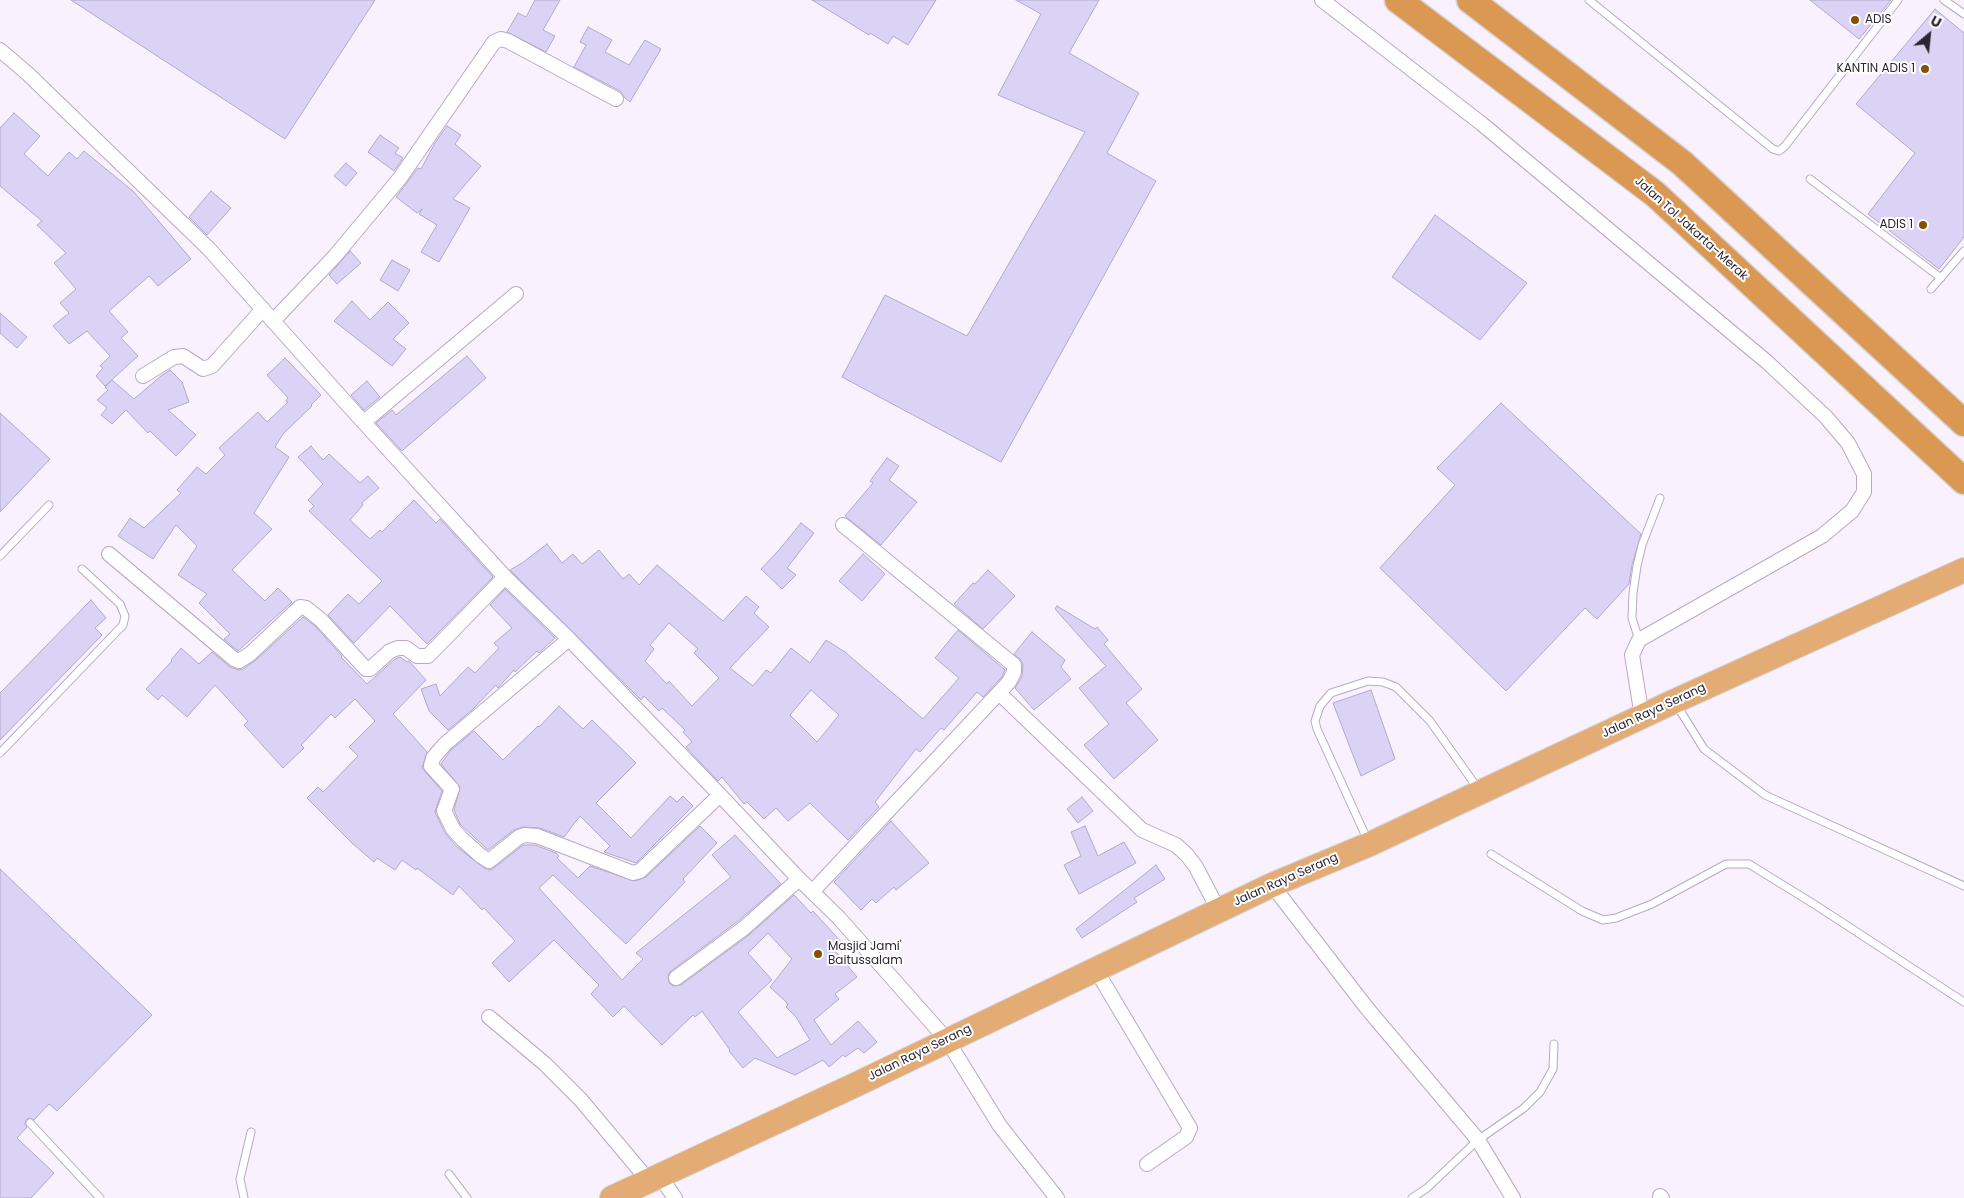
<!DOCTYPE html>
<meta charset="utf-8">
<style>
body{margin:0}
#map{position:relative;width:1964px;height:1198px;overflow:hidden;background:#f9f1fe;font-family:Poppins,sans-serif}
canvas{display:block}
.north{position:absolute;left:1904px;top:10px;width:50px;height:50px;-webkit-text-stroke:4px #fff;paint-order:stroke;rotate:28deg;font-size:14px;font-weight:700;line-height:20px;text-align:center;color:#2c2530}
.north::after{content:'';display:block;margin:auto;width:18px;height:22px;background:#2c2530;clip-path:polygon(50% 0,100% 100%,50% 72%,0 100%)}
</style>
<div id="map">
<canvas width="1964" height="1198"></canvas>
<div class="north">U</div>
</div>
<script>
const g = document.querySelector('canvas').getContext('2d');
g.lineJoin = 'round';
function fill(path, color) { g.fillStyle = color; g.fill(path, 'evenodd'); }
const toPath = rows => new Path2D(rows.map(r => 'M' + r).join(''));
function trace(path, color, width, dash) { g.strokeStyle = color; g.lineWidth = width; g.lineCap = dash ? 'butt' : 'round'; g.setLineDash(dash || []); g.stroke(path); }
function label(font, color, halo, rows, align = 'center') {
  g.font = font + ' Poppins,sans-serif'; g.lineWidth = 4; g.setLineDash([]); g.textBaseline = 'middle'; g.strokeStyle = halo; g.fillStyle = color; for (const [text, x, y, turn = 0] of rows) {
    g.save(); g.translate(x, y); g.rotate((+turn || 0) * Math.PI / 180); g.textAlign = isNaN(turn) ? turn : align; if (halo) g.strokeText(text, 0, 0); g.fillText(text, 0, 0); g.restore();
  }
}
const building = toPath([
 [71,0,375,0,285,139,71,0],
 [535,0,560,0,543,30,555,36,546,52,507,32,518,13,526,17,535,0],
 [812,0,936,0,908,45,893,36,888,44,870,33,869,35,812,0],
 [1016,0,1099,0,1069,53,1139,93,1107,153,1156,181,1001,462,842,377,885,295,967,336,1085,132,998,95,1041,14,1016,0],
 [1810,0,1891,0,1859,39,1810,0],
 [1935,9,1964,33,1964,237,1939,269,1868,214,1915,153,1856,104,1935,9],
 [588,27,612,40,605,52,629,65,645,40,661,49,630,102,625,98,620,91,574,67,586,45,580,42,588,27],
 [14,113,40,136,24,154,48,176,69,152,77,159,84,151,134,192,191,259,158,286,149,276,109,311,128,332,121,338,138,356,105,386,96,376,103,368,100,366,110,356,87,331,69,344,53,326,69,313,60,303,76,289,54,263,66,253,37,225,42,221,0,186,0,128,14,113],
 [447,126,461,135,455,144,481,166,453,199,470,208,439,262,421,252,437,225,419,214,422,209,417,213,396,197,418,168,421,169,435,143,447,126],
 [380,135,399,148,395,153,403,158,394,171,368,152,380,135],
 [346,163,357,173,346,186,334,176,346,163],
 [211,191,231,208,207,235,189,217,211,191],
 [1435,215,1527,283,1480,340,1392,277,1435,215],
 [350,251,361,263,337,284,329,275,350,251],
 [392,260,410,270,398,291,380,280,392,260],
 [352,301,370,320,388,302,409,323,393,339,406,349,392,366,334,321,352,301],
 [0,313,27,337,17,348,0,333,0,313],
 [467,356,486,378,402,451,376,423,392,410,396,415,467,356],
 [285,358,321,395,311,405,312,406,283,434,275,447,289,457,254,513,272,529,232,570,265,601,278,588,292,602,238,651,224,639,230,634,199,603,207,594,178,575,197,546,176,525,153,559,118,536,130,518,144,528,181,493,177,490,197,467,206,474,225,455,219,448,258,412,267,422,288,402,286,401,288,398,267,375,285,358],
 [170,370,182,382,189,402,168,410,196,435,176,456,150,431,148,433,126,410,112,424,101,415,107,408,97,400,108,390,105,387,112,380,134,399,161,376,170,370],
 [367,381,380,397,364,410,351,395,367,381],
 [1501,403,1641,534,1632,565,1629,584,1597,619,1585,608,1506,691,1380,568,1455,485,1437,468,1501,403],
 [0,413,50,459,0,512,0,413],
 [311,446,323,460,329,454,360,483,368,476,379,488,362,503,363,505,350,520,370,539,380,530,382,532,414,500,436,523,440,519,493,577,427,644,390,606,354,643,328,615,348,594,359,604,382,581,309,511,314,506,308,500,323,484,298,457,311,446],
 [887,458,899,466,889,480,917,502,881,545,845,516,873,483,870,481,887,458],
 [801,523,814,533,787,568,796,575,782,589,761,569,779,550,801,523],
 [547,544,562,563,573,554,582,564,599,550,623,579,629,574,639,585,657,565,723,621,746,596,759,607,754,613,769,627,730,668,753,686,766,670,771,673,791,648,810,663,826,640,845,652,923,719,959,678,935,658,958,630,1005,670,1002,677,983,697,977,692,944,730,941,728,920,752,916,749,875,802,879,807,848,840,810,803,788,821,776,808,764,819,747,802,744,804,722,777,718,781,686,747,692,742,683,732,685,730,662,708,659,711,644,696,641,700,510,570,522,563,547,544],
 [669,623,698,649,694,653,719,678,692,706,669,681,667,684,645,661,654,649,650,645,669,623],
 [811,690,839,715,817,742,790,715,811,690],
 [863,554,885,574,862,601,839,581,863,554],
 [988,570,1015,596,983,629,954,604,973,583,975,584,988,570],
 [505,589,555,638,539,653,537,651,515,672,514,670,498,688,496,685,473,709,448,730,429,711,421,689,436,684,440,696,468,667,475,673,499,648,494,643,512,628,490,605,505,589],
 [91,600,106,618,95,628,102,635,0,740,0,693,91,600],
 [1057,606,1095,629,1097,627,1108,640,1104,644,1142,689,1126,703,1158,740,1114,779,1084,745,1109,724,1079,688,1106,666,1055,609,1057,606],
 [303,617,315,626,342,656,341,657,367,684,395,659,400,657,407,662,409,661,426,680,393,714,427,752,422,768,442,791,435,812,445,833,456,846,484,868,490,870,494,868,523,845,535,845,556,853,559,856,557,858,578,878,590,866,635,881,646,877,700,826,717,843,683,879,685,882,626,944,553,875,539,888,622,980,643,959,636,953,731,877,712,855,735,835,781,884,738,921,671,971,668,975,669,983,673,986,681,985,749,935,794,895,811,913,813,911,844,945,836,952,857,977,835,994,839,999,814,1020,831,1045,858,1021,877,1042,864,1053,858,1048,845,1057,843,1055,829,1067,823,1060,795,1075,755,1058,743,1068,729,1051,730,1050,702,1011,695,1017,693,1015,662,1045,624,1006,613,1017,591,994,599,985,554,940,509,982,492,963,515,941,484,908,482,910,459,886,453,895,417,868,416,870,402,860,395,870,377,858,374,862,353,844,307,798,318,787,323,792,358,756,349,747,375,721,355,699,335,718,331,714,301,745,304,748,283,768,244,725,248,721,215,685,187,717,162,695,158,700,146,689,172,661,171,660,181,648,199,664,212,652,230,667,239,670,243,669,256,660,303,617],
 [768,933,792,959,770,987,786,1002,788,1005,786,1007,796,1017,810,1040,777,1058,738,1012,772,980,748,953,768,933],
 [1032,632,1065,660,1061,667,1071,679,1034,710,1015,688,1022,676,1023,665,1020,659,1014,654,1032,632],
 [1371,690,1395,759,1361,776,1333,703,1371,690],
 [559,706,583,729,592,720,636,763,596,803,631,838,670,796,677,802,683,796,693,806,636,863,604,852,610,846,580,816,564,837,540,828,523,827,514,830,488,850,460,824,454,810,460,787,441,764,451,750,474,731,503,760,538,726,539,727,559,706],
 [1082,797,1093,811,1078,823,1067,809,1082,797],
 [891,821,929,863,896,890,894,887,876,903,872,899,861,910,834,882,891,821],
 [1085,826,1098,856,1124,842,1136,863,1079,894,1064,865,1081,856,1071,832,1085,826],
 [1156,865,1165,879,1134,898,1137,902,1082,938,1076,929,1156,865],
 [0,869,152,1015,57,1111,49,1104,34,1120,29,1118,26,1120,25,1124,27,1127,17,1138,54,1173,31,1198,0,1198,0,869]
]);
fill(building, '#dbd3f5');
trace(building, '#b1a9c9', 1);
const service = toPath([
 [1589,0,1773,149,1779,151,1785,146,1898,0],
 [1944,0,1964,14],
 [1810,179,1941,278],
 [1931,289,1964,251],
 [0,556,49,505],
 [1639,640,1632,618,1633,593,1637,566,1642,545,1660,498],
 [1676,704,1704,749,1765,795,1964,886],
 [0,753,123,625,125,616,120,604,82,569],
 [1368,841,1317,729,1315,721,1320,706,1331,693,1368,681,1383,682,1396,687,1430,721,1479,790],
 [1491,854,1582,911,1603,920,1616,918,1652,904,1726,864,1749,864,1817,906,1964,1002],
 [30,1123,100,1198],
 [449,1174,467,1198],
 [244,1198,240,1179,251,1132],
 [1412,1198,1427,1188,1478,1140,1524,1108,1540,1092,1553,1069,1554,1044]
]);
const minor = toPath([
 [1322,0,1482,124,1767,362,1826,417,1848,443,1864,474,1864,492,1852,511,1822,536,1639,640,1632,655,1642,717],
 [0,50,28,74,209,249,347,404,505,577,569,639,720,795,799,879,839,918,947,1040,1000,1126,1057,1198],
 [273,321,335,256,400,178,494,42,501,39,508,41,616,99],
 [143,376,174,357,183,356,203,369,212,366,263,309],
 [364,422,516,294],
 [109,554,234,659,239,661,250,654,300,607,306,608,321,620,366,669,370,669,390,651,398,648,406,648,417,656,428,656,505,577],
 [569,639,445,744,433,758,431,766,452,789,444,811,453,829,462,839,481,856,489,861,519,837,525,835,537,836,633,873,640,871,720,795],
 [999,693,1142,830,1176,845,1187,855,1196,867,1219,911],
 [1272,885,1366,1007,1478,1140,1513,1198],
 [812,892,1009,682,1014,672,1014,665,843,525],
 [1096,970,1190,1128,1186,1137,1147,1164],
 [676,978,744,928,799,879],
 [489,1017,545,1064,581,1100,648,1180],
 [659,1175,675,1198],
 [1660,1196,1662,1198]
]);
const trunk = toPath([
 [612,1198,853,1086,1272,885,1370,844,1675,701,1964,570]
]);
const motorway = toPath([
 [1398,0,1655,194,1964,481],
 [1470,0,1682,163,1964,423]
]);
trace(service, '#baa8c6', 9);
trace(minor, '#baa8c6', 16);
trace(trunk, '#d5d3d6', 26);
trace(motorway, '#d5d3d6', 29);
trace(service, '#fff', 7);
trace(minor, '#fff', 14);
trace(trunk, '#e2ac74', 24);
trace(motorway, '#da9852', 26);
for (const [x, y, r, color] of [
 [1855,20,5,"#875000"],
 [1925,69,5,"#875000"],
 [1923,225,5,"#875000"],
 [818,954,5,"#875000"]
]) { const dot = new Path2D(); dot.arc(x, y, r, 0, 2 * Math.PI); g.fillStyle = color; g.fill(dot); trace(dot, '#fff', 2); }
label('12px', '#2c2530', '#fff', [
 ["ADIS",1865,20],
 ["KANTIN ADIS 1",1915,69,"right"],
 ["ADIS 1",1913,225,"right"],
 ["Masjid Jami'",828,947],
 ["Baitussalam",828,961]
], 'left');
label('12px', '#2c2530', '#fff', [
 ["Jalan Tol Jakarta–Merak",1691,229,42],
 ["Jalan Raya Serang",1654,711,-25],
 ["Jalan Raya Serang",1286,880,-24],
 ["Jalan Raya Serang",920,1053,-26]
]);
</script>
